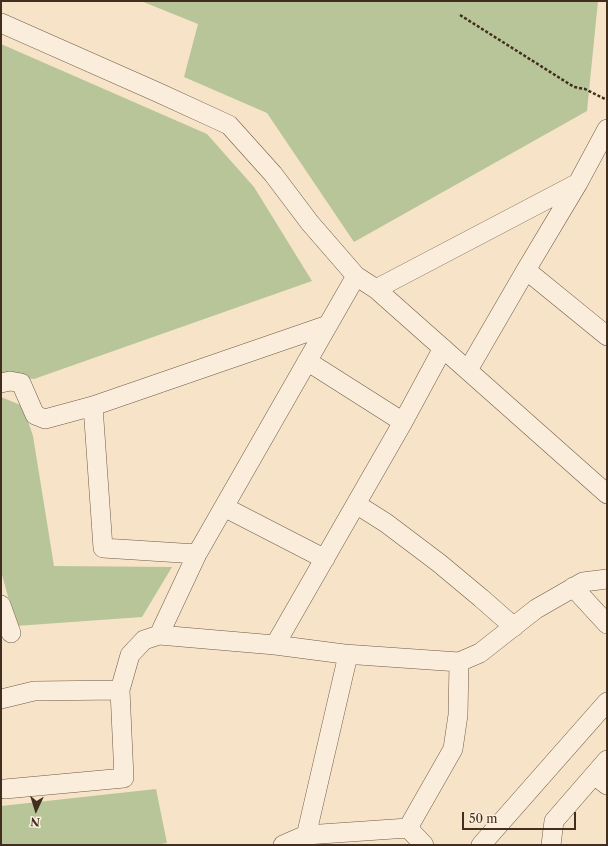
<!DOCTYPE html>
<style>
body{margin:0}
#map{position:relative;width:608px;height:846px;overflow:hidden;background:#f7e3c7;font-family:"Libre Caslon Text",serif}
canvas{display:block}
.frame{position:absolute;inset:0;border:2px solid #422e1e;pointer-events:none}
.north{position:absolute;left:16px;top:790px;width:40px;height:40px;-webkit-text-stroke:3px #faeddb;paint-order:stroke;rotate:184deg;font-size:11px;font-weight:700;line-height:16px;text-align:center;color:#422e1e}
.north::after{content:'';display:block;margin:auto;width:14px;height:18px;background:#422e1e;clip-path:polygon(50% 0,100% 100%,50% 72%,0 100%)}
.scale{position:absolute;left:462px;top:812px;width:114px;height:18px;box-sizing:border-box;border:2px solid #422e1e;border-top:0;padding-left:5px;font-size:12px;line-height:14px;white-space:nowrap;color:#422e1e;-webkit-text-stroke:3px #faeddb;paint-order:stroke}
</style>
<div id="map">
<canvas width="608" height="846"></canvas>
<div class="frame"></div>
<div class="north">N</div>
<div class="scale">50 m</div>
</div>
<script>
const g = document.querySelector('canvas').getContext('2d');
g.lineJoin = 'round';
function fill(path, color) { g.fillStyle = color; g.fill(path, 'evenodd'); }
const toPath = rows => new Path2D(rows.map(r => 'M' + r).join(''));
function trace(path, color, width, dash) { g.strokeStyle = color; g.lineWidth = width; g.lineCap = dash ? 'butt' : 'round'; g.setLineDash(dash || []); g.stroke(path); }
fill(toPath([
 [141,1,598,1,587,111,354,242,267,113,184,77,198,24],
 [1,44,207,134,254,187,312,281,34,379,8,376,1,378],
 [1,397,23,406,33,436,54,566,172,567,142,617,16,626,1,571],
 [156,789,167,843,154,845,1,845,1,806]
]), '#b8c599');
const minor = toPath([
 [1,23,157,92,229,125,273,174,310,223,356,276,376,289,607,494],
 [526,270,607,336],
 [376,289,578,183],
 [307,361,403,422],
 [468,370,526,270,578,183,607,129],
 [1,383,10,381,21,383,35,415,45,419,93,406,328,325],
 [93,406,103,548,197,554],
 [356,504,386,523,439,563,481,598,514,627],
 [224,507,325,559],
 [573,587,607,624],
 [1,605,11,633],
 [159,635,197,554,356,276],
 [275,645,403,422,443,348],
 [1,699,34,691,120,690,130,655,144,640,159,635,275,645,344,654,459,662,480,653,536,609,583,582,607,579],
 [594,775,607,785],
 [5,789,124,778,120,690],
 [408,828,424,845],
 [283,845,306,835,408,828,453,749,458,715,459,662],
 [304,845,348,655],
 [481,845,607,702],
 [551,845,554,821,607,760]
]);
trace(minor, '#6f5b48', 20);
trace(toPath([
 [460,15,574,87,585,89,607,100]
]), '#422e1e', 2.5, [3, 2]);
trace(minor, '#faeddb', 19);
</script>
